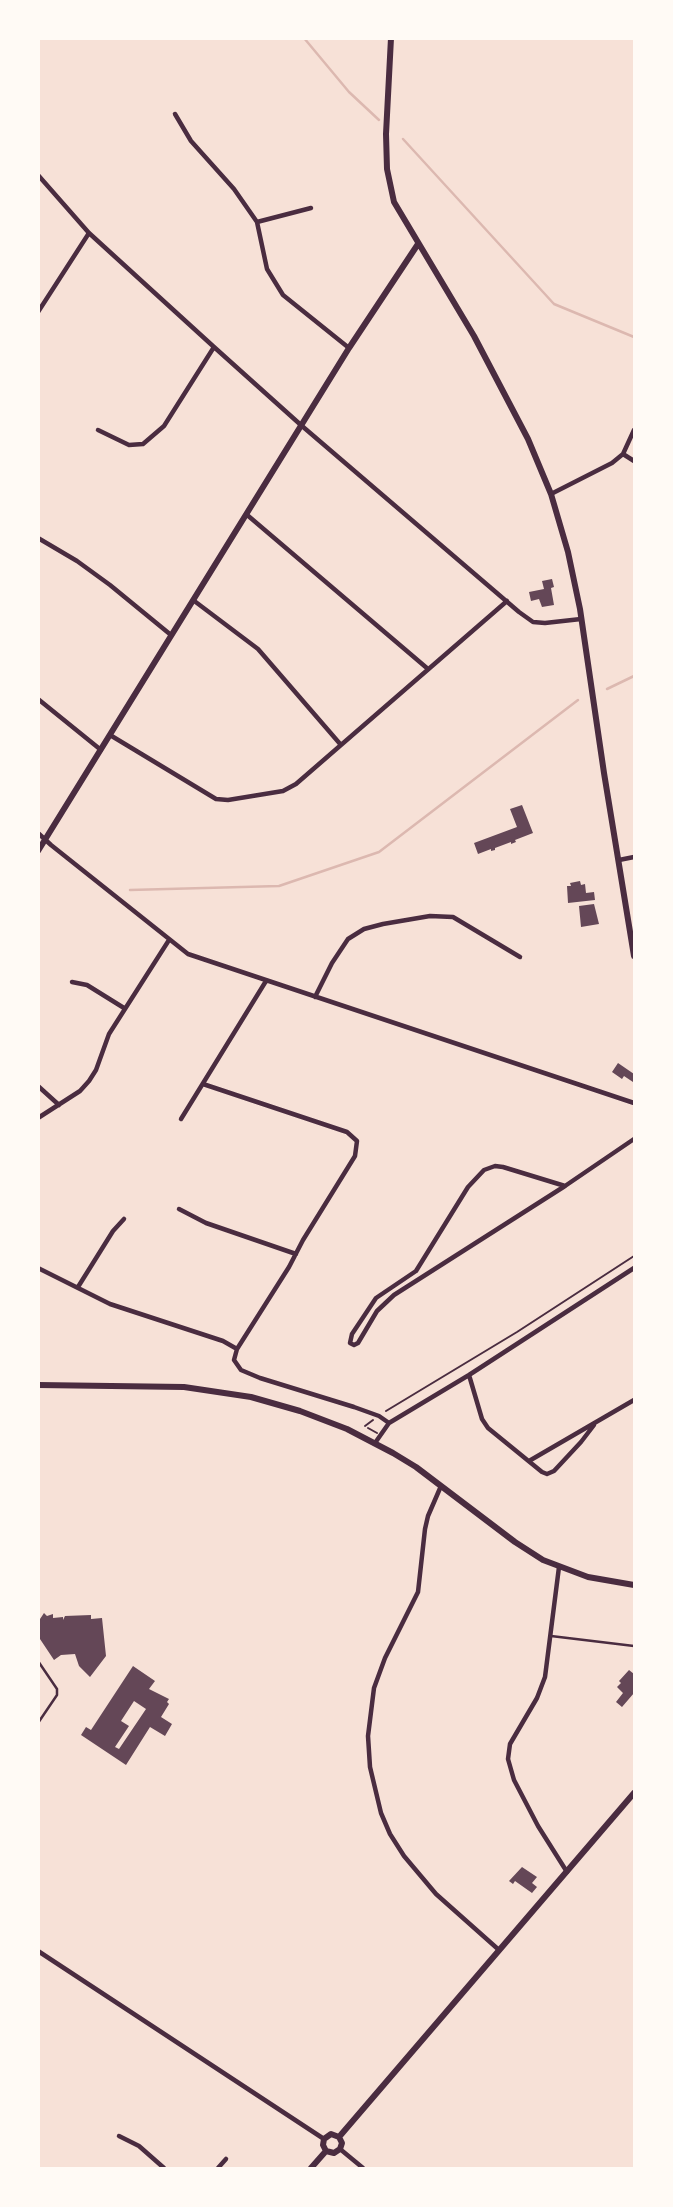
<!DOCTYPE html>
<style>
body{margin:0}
#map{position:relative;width:673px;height:2207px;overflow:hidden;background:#f7e1d7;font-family:Manrope,sans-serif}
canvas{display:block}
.frame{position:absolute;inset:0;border:40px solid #fffaf5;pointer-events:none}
</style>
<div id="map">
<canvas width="673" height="2207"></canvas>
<div class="frame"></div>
</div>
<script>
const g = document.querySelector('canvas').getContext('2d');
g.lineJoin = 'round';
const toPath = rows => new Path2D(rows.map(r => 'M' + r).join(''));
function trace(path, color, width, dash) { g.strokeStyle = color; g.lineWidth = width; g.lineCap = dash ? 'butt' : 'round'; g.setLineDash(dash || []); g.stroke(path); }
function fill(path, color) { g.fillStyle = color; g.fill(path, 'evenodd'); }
trace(toPath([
 [304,38,349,92,379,120],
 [403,139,554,304,634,337],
 [607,689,634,676],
 [130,890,279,886,379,852,578,700]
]), '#dcb8b0', 2.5);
fill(toPath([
 [552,579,554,587,551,588,554,605,542,607,539,599,531,601,529,592,544,589,542,581],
 [522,805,533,833,515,840,516,842,511,844,511,842,495,848,495,850,491,851,491,849,478,854,474,843,517,827,510,809],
 [580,881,581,885,585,884,586,893,594,892,595,900,568,903,567,886,571,886,570,883],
 [594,904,599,924,581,927,579,906],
 [618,1063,634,1074,633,1082,624,1076,622,1079,612,1072],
 [44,1613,47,1616,53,1614,53,1618,63,1617,63,1620,65,1616,91,1615,91,1619,102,1618,106,1656,90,1677,79,1666,75,1654,61,1655,54,1660,38,1636,38,1622],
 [133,1666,155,1681,149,1689,169,1699,167,1702,169,1704,161,1717,172,1724,165,1736,150,1727,126,1765,81,1735,86,1727,91,1730],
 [134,1701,146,1709,119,1749,115,1747,129,1726,121,1721],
 [629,1670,634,1674,634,1693,622,1707,616,1702,623,1693,617,1687,621,1683,619,1681],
 [522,1867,537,1877,532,1883,537,1887,532,1893,515,1881,513,1884,509,1881]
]), '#644757');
trace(toPath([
 [386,1411,517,1332,634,1256],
 [365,1426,373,1420],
 [368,1428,377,1433]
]), '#4a2c40', 2);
trace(toPath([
 [551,1636,634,1646],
 [38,1661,57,1689,57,1695,38,1723]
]), '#4a2c40', 2.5);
trace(toPath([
 [175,114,191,141,234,189,257,222,267,269,283,295,349,348],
 [38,175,89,233,214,347,302,426,519,612,533,622,545,623,581,619],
 [257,222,311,208],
 [38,312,89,233],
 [98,430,129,445,143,444,164,426,214,347],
 [623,454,634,461],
 [551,494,612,463,623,454,634,430],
 [246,514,428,669],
 [38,538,77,561,110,585,171,635],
 [193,600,258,649,341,745],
 [38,699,101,750],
 [110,735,216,799,228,800,283,791,296,784,507,601],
 [38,833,51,845,188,954,634,1103],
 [619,860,634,857],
 [72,982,87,985,124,1008],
 [315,997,332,963,348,939,364,929,383,924,430,916,453,917,520,957],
 [203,1084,347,1132,357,1141,355,1156,303,1240,289,1267,237,1349,234,1360,241,1370,260,1378,354,1407,379,1416,389,1423],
 [38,1086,59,1105],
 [38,1118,80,1091,89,1081,96,1070,109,1034,169,940],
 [181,1119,266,981],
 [565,1186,503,1167,495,1166,484,1170,468,1187,416,1271,376,1298,352,1334,350,1343,354,1345,358,1343,377,1311,394,1295,565,1186,634,1139],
 [179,1209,206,1223,296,1254],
 [38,1268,110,1304,223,1341,237,1349],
 [78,1287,113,1231,124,1219],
 [469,1375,482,1419,488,1428,542,1472,547,1474,554,1471,581,1442,594,1425],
 [375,1443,389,1423,469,1375,634,1268],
 [529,1461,634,1400],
 [441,1486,428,1516,425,1529,418,1592,385,1658,374,1688,368,1736,370,1767,381,1813,390,1834,404,1856,436,1894,499,1950],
 [559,1567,545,1677,537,1698,510,1744,508,1759,514,1780,538,1826,567,1872],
 [38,1951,324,2139],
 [119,2136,139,2146,164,2168],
 [340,2149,363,2168],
 [218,2168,226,2159]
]), '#4a2c40', 4.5);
trace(toPath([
 [391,38,386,134,387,169,394,202,474,336,528,439,551,494,568,552,580,609,604,773,634,956],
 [38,851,349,348,418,244],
 [339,2137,634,1793],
 [326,2151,323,2145,324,2139,331,2134,339,2137],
 [326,2151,334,2153,340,2149,342,2143,339,2137],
 [311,2168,326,2151]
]), '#4a2c40', 6);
trace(toPath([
 [38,1385,184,1387,251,1397,300,1411,347,1429,393,1453,416,1467,515,1542,543,1560,588,1577,634,1585]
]), '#4a2c40', 6);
</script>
